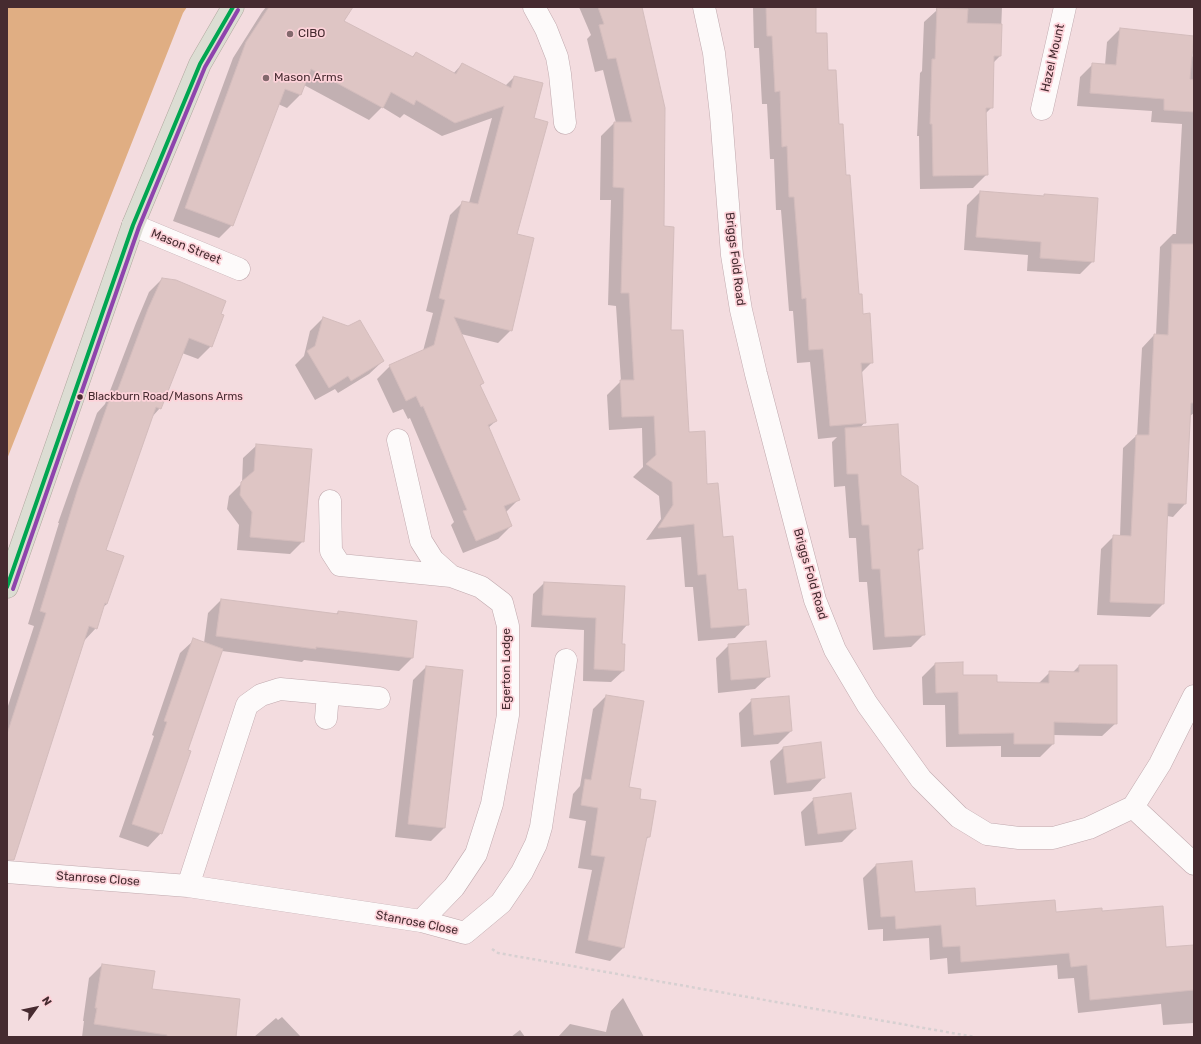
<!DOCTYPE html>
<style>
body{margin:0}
#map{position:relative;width:1201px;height:1044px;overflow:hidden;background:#f3dcdf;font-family:Rubik,sans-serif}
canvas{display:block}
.frame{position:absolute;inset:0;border:8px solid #462b30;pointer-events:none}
.north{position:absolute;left:16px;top:988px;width:40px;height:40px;-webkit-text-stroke:3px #fdd2d9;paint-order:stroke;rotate:57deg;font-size:11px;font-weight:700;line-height:16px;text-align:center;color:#462b30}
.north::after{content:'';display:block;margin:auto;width:14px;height:18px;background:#462b30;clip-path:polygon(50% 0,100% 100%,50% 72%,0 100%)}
</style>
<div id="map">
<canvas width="1201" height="1044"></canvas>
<div class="frame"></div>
<div class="north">N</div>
</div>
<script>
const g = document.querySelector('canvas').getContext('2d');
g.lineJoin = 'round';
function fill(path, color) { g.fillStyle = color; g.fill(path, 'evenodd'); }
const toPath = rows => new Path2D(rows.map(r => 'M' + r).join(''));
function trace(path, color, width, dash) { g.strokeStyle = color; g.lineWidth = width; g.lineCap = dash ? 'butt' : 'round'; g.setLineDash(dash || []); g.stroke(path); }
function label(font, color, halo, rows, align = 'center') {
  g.font = font + ' Rubik,sans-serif'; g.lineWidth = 3.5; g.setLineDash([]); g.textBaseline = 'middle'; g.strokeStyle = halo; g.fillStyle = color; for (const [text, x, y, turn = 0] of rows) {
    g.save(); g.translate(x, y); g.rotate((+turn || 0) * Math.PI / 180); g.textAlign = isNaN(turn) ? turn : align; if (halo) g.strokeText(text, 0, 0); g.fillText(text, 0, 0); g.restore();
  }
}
fill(toPath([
 [7,7,187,7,183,13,7,459]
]), '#e0ae83');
fill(toPath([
 [266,7,352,7,343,21,411,58,416,53,453,74,462,64,505,86,514,77,532,119,516,234,511,330,498,343,461,334,483,383,480,386,496,421,488,428,519,499,506,512,511,526,498,539,463,553,451,525,454,522,410,418,408,419,403,409,393,413,377,379,390,366,423,351,433,313,426,311,450,215,463,202,469,203,492,118,442,136,404,114,400,118,382,107,369,120,304,85,300,95,287,108,278,104,232,225,219,238,173,221,233,58,262,12],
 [579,7,638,7,663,227,670,331,688,433,707,485,748,624,735,638,698,641,693,587,685,587,681,537,646,540,661,519,659,496,633,477,643,467,642,428,609,430,607,395,621,381,616,306,608,305,611,200,600,200,601,136,614,123,616,123,603,70,595,72,587,39,591,35],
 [753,7,815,7,815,34,827,71,838,125,845,176,858,295,872,362,861,373,865,422,860,428,900,475,922,548,917,553,924,634,911,647,873,650,867,582,859,582,856,538,849,538,845,486,834,487,832,442,837,437,818,439,810,362,797,363,793,311,789,311,781,210,776,210,774,159,770,159,767,104,762,104,759,48,754,48],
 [936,7,1002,7,1000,56,993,63,992,107,985,114,987,174,973,188,920,189,919,136,917,136,920,73,922,71,924,22,936,11],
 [1120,29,1194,57,1194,413,1190,416,1185,504,1173,517,1167,516,1163,604,1150,617,1097,615,1101,549,1114,536,1120,536,1123,448,1136,436,1137,436,1142,348,1154,335,1156,335,1160,247,1173,234,1176,234,1182,124,1151,122,1152,111,1077,106,1080,77,1093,64,1105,65,1107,42],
 [980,192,1043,197,1045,195,1093,261,1080,274,1027,271,1028,255,964,250,967,205],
 [162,279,211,346,198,359,182,353,160,408,152,417,105,551,107,604,102,608,96,628,83,642,14,855,7,862,7,709,34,626,28,624,59,523,58,523,97,413,105,404,136,323,149,292],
 [323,318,383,361,369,374,338,393,335,389,315,400,295,365,304,356,310,331],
 [257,445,303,541,290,554,237,550,239,525,227,509,229,496,242,483,243,458],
 [544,583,624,587,621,645,623,671,611,682,583,681,584,630,531,627,533,594],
 [221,600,336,614,338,612,416,622,412,658,399,671,304,660,302,662,222,651,187,751,161,833,148,847,119,837,154,736,152,735,180,653,194,640,204,643,208,613],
 [729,645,769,676,755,689,718,693,716,658],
 [935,664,962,676,996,683,1038,684,1050,672,1072,673,1079,666,1116,723,1102,736,1053,735,1053,744,1040,757,1001,757,1001,746,946,747,945,705,923,705,922,677],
 [426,667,462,671,444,828,431,841,395,837,413,680],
 [606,696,628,788,639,799,649,837,645,840,623,948,610,961,575,953,592,870,578,868,586,821,569,818,573,794,580,786,593,709],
 [752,700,791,731,778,744,741,747,739,713],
 [783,748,824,777,811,791,774,795,770,761],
 [814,799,855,829,842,842,805,846,801,812],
 [876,865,914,893,975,907,1055,913,1101,912,1165,948,1194,946,1194,1023,1163,1025,1161,1004,1078,1013,1074,978,1058,979,1057,965,948,974,947,958,930,960,929,938,883,941,883,929,868,930,863,878],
 [102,965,151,990,235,1037,82,1037,84,1021,83,1021,89,978],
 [623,998,644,1037,558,1037,570,1024,606,1032,611,1011],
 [282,1017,301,1037,254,1037,276,1018,278,1020],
 [520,1030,525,1037,511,1037]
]), '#0003');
const building = toPath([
 [269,7,353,7,344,21,413,57,416,52,456,74,462,63,511,88,514,76,543,83,534,118,548,122,517,234,534,238,512,331,454,317,484,383,480,385,497,421,488,425,520,500,504,506,512,526,476,541,463,511,467,510,423,406,421,407,416,396,406,401,389,365,434,345,445,300,439,298,462,201,478,204,504,106,455,123,416,100,414,105,391,92,383,108,311,69,301,95,285,89,233,226,185,208,246,42,269,7],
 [598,7,642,7,665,108,664,226,674,227,671,330,683,330,689,432,705,431,707,484,718,483,723,537,733,536,738,590,746,589,749,625,711,628,706,574,698,575,694,524,658,528,673,505,672,482,646,464,656,455,654,416,622,417,620,380,634,380,629,293,621,293,624,188,613,187,614,122,632,122,616,58,608,59,599,25,604,24,598,7],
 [766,7,816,7,816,33,827,33,828,70,836,70,839,124,843,124,846,175,850,175,859,294,862,294,863,314,870,313,873,363,861,363,866,423,830,426,823,349,809,350,806,298,802,299,794,197,789,197,787,146,782,147,780,91,775,92,772,36,767,36,766,7],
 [937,8,968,9,967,23,1002,24,1001,56,994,56,993,108,986,108,988,175,933,176,932,124,930,124,932,59,935,59,937,8],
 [1120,28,1194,36,1190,79,1194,80,1194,112,1164,110,1164,99,1090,93,1092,63,1116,65,1120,28],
 [980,191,1044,196,1044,194,1098,198,1094,262,1040,258,1041,242,976,237,980,191],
 [1172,244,1194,244,1194,403,1191,403,1186,504,1168,503,1164,604,1110,602,1113,535,1131,536,1136,435,1149,435,1154,334,1168,335,1172,244],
 [162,278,176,280,226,301,221,314,224,315,212,347,189,338,161,409,156,407,106,550,124,556,107,604,105,603,97,629,89,626,14,860,7,860,7,734,46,613,40,611,78,488,110,398,114,400,148,309,162,278],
 [323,317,348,326,360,320,384,361,351,381,348,376,329,388,307,351,315,346,323,317],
 [898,424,901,475,918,486,923,549,918,549,925,635,885,637,880,569,872,569,869,525,862,525,858,474,847,474,845,428,898,424],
 [256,444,312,449,304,542,250,537,252,512,240,495,241,482,254,471,256,444],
 [544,582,625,586,622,644,625,644,624,671,594,669,596,618,542,615,544,582],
 [221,599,338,614,338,611,417,621,413,658,316,647,316,649,216,636,221,599],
 [193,638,223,649,188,750,191,751,162,834,132,824,167,722,164,721,193,638],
 [766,641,770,677,731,680,728,644,766,641],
 [963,662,963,675,997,675,997,682,1049,683,1049,671,1079,672,1079,665,1117,665,1117,724,1054,722,1054,744,1014,744,1014,733,959,734,958,692,936,693,935,663,963,662],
 [426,666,463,670,445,828,408,824,426,666],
 [606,695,644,701,629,787,641,789,640,799,656,801,650,837,647,837,624,948,588,940,605,857,591,855,598,808,581,805,585,779,591,780,606,695],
 [789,696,792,731,754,735,751,699,789,696],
 [821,742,825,778,787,783,783,747,821,742],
 [851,793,856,829,818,834,813,798,851,793],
 [912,861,915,892,975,888,976,906,1055,900,1056,912,1102,908,1102,911,1163,906,1166,947,1194,945,1194,990,1090,1000,1087,965,1071,967,1069,953,961,962,960,946,943,947,941,925,896,929,895,916,881,917,876,864,912,861],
 [102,964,155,971,152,989,240,999,236,1037,167,1037,167,1035,94,1024,97,1008,95,1008,102,964]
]);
fill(building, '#dec5c4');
trace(building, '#d3bcbc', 1);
const minor = toPath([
 [534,7,546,29,557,57,560,74,565,123],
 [704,7,714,53,721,115,732,255,741,310,756,374,815,600,835,650,867,704,921,779,959,817,987,834,1019,838,1053,838,1089,828,1133,807,1160,764,1194,696],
 [1042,109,1065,7],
 [133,225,239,269],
 [398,440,421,541,433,560,451,576,481,587,502,603,508,626,508,715,492,804,476,854,454,887,421,921],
 [330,501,331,551,340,565,451,576],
 [326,718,328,694],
 [1133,807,1194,864],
 [7,872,188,886,421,921,465,933,501,903,522,872,536,844,541,827,566,660],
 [188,886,247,705,261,695,280,689,379,698]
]);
const highway = toPath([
 [7,587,133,225,200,64,233,7]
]);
trace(minor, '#c0a9ae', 23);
trace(highway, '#b0a89f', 23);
trace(toPath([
 [492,949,498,953,975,1037]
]), '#d7d0d1', 2.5, [3, 3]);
trace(minor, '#fdfafa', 22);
trace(highway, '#dcddd3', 22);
trace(toPath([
 [7,587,133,225,200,64,233,7]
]), '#00a651', 4);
trace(toPath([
 [13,589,139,227,205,67,238,10]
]), '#8e44ad', 4);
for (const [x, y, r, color] of [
 [290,34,4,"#83696d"],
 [266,78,4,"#83696d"],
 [80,397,3.5,"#462b30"]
]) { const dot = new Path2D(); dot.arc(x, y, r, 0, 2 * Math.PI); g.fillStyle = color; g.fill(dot); trace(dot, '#fdd2d9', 1.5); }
label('11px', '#462b30', '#fdd2d9', [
 ["Blackburn Road/Masons Arms",88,397]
], 'left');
label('12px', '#462b30', '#fdd2d9', [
 ["CIBO",298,34],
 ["Mason Arms",274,78]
], 'left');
label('12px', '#462b30', '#fdd2d9', [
 ["Hazel Mount",1053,58,-77],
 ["Mason Street",186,247,22],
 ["Briggs Fold Road",735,259,83],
 ["Briggs Fold Road",810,574,74],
 ["Egerton Lodge",507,669,-90],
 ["Stanrose Close",98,879,4],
 ["Stanrose Close",417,923,11]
]);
</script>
